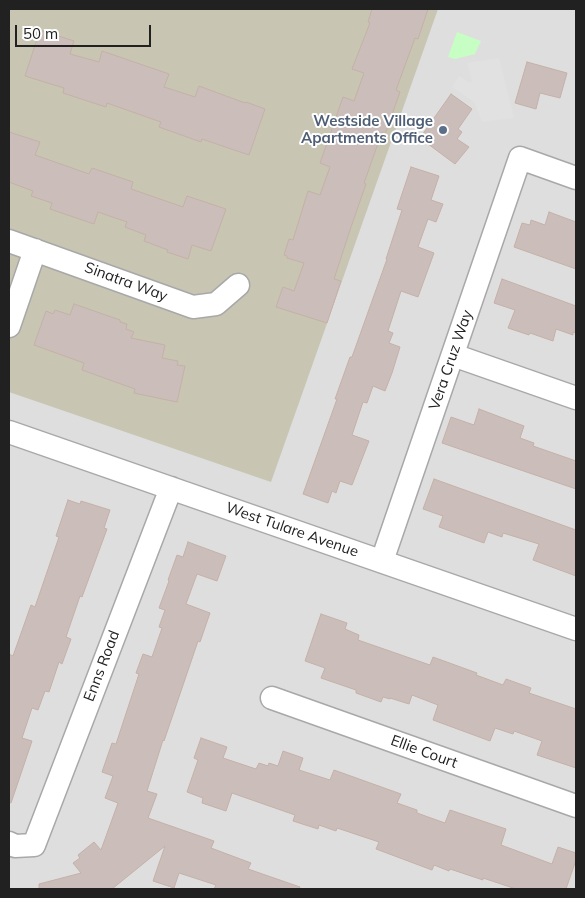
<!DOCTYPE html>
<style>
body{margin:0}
#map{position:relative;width:585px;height:898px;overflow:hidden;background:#f2ede7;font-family:Mulish,sans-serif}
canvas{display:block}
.frame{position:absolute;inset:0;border:10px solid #212121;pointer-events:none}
.scale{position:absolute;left:15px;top:25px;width:136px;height:22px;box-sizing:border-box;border:2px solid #212121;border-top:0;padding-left:6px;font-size:15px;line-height:18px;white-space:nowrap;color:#212121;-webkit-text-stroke:4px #fff;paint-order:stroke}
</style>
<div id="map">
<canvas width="585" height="898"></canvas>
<div class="frame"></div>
<div class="scale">50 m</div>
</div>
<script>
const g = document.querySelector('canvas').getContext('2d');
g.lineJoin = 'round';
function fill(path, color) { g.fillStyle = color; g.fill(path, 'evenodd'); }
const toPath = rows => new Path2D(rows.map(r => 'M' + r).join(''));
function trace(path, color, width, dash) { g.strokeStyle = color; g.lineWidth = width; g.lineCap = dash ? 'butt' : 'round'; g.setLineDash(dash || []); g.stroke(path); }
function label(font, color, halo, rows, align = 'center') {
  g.font = font + ' Mulish,sans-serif'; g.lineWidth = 4; g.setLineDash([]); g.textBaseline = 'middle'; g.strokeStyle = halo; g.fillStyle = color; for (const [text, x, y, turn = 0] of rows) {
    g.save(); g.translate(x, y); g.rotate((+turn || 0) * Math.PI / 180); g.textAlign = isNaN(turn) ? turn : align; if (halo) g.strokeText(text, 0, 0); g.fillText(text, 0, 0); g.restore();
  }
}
fill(toPath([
 [9,9,576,9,576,889,9,889]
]), '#dfdede');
fill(toPath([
 [9,9,438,9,271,482,9,392]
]), '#c8c5b2');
fill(toPath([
 [457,32,481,41,475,54,455,59,448,57]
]), '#c7fec3');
fill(toPath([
 [499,58,514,118,482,122,474,102,452,87,459,76,470,83,472,81,467,63]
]), '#e1e1e1');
const building = toPath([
 [372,9,428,9,418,39,415,38,396,90,400,92,385,134,382,132,364,183,366,184,351,227,334,279,341,281,327,323,276,307,283,287,294,291,304,263,287,258,287,256,284,255,289,239,293,240,308,191,320,195,330,167,320,163,343,97,354,101,364,73,352,69,370,23,368,22,372,9],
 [40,30,74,41,70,54,99,62,102,51,169,74,164,87,195,97,199,86,245,103,246,102,265,109,249,155,202,139,201,142,159,127,161,122,107,103,106,107,63,93,64,88,25,76,40,30],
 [527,62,567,73,560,98,540,93,536,109,515,103,527,62],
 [451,94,472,109,458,129,462,132,457,139,469,147,455,164,420,138,451,94],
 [9,132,40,142,35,155,89,174,92,168,133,182,131,189,183,207,187,196,226,209,211,251,192,245,188,259,167,252,168,250,144,241,146,235,125,227,127,222,98,212,94,224,50,209,52,203,31,196,33,191,9,182,9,132],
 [411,167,439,176,431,200,443,204,436,222,428,219,418,247,434,253,418,297,401,291,388,331,393,333,389,343,400,347,392,373,385,391,373,386,367,403,363,402,352,435,369,441,352,485,340,481,336,493,332,491,328,503,303,494,337,399,335,399,350,357,352,357,387,259,386,259,402,210,397,209,411,167],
 [549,212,576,222,576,269,514,247,522,223,530,225,531,220,545,225,549,212],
 [502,279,576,306,576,333,573,332,573,335,556,329,553,341,530,333,529,335,508,328,515,310,494,303,502,279],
 [74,304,120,320,120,322,127,324,126,329,134,332,131,338,165,345,162,358,178,361,177,365,185,366,177,402,134,393,135,389,82,370,84,363,34,345,46,311,53,314,55,310,70,315,74,304],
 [479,409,524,426,520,438,534,443,533,446,576,461,576,489,442,443,451,417,474,425,479,409],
 [434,479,576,530,576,576,533,560,539,544,503,533,502,537,488,532,484,543,439,527,443,516,423,509,434,479],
 [68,500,80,504,81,501,110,510,104,528,107,529,82,597,80,596,66,637,71,639,62,664,59,662,49,692,45,691,38,710,32,708,22,738,32,741,11,803,9,802,9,654,13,656,31,605,35,607,59,537,56,536,68,500],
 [188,542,226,556,217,581,197,574,186,604,210,613,200,642,198,641,164,741,163,740,147,791,157,794,148,818,214,841,211,848,251,863,248,869,300,887,299,889,214,889,216,885,179,873,174,888,153,881,165,846,112,889,39,889,39,884,81,873,73,863,80,858,78,855,94,842,101,850,118,803,105,798,113,776,102,772,112,743,116,744,139,674,136,673,143,654,152,657,162,628,159,627,165,610,159,608,169,581,168,580,177,555,183,557,188,542],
 [321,614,347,623,345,629,359,635,358,640,430,665,433,657,477,673,476,675,503,685,506,679,531,688,529,693,576,709,576,768,537,755,542,741,514,731,513,734,495,728,490,741,433,720,438,705,412,695,409,704,390,698,390,699,383,697,381,702,356,693,356,690,321,678,325,668,305,661,321,614],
 [201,738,227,747,223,758,256,769,259,763,268,766,269,763,278,766,283,751,303,758,299,770,330,780,334,770,401,794,397,803,417,810,417,813,445,823,450,810,506,829,501,845,552,864,558,847,576,853,576,860,566,889,516,889,483,878,483,880,450,869,449,871,434,865,432,870,376,849,379,842,337,828,336,831,319,825,318,829,293,821,295,815,232,793,226,811,202,803,203,798,187,792,198,760,194,758,201,738]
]);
fill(building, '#cbbeba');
trace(building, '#c5b1a8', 1);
const minor = toPath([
 [9,241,193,307,216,304,238,285],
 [9,326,35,250],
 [453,355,576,398],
 [9,432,576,629],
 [382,561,520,158,576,178],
 [272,698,576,806],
 [9,843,15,846,34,845,171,488]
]);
trace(minor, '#a8a8a8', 25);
trace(minor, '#fff', 22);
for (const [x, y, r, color] of [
 [443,130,5,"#5c6f8a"]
]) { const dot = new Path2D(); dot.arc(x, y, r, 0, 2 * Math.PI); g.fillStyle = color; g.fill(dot); trace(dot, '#fff', 2); }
label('bold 15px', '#4e5e75', '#fff', [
 ["Westside Village",433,121],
 ["Apartments Office",433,138]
], 'right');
label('15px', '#212121', '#fff', [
 ["Sinatra Way",126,282,20],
 ["Vera Cruz Way",451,360,-71],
 ["West Tulare Avenue",292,530,19],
 ["Enns Road",102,666,-69],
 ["Ellie Court",424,752,20]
]);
</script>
